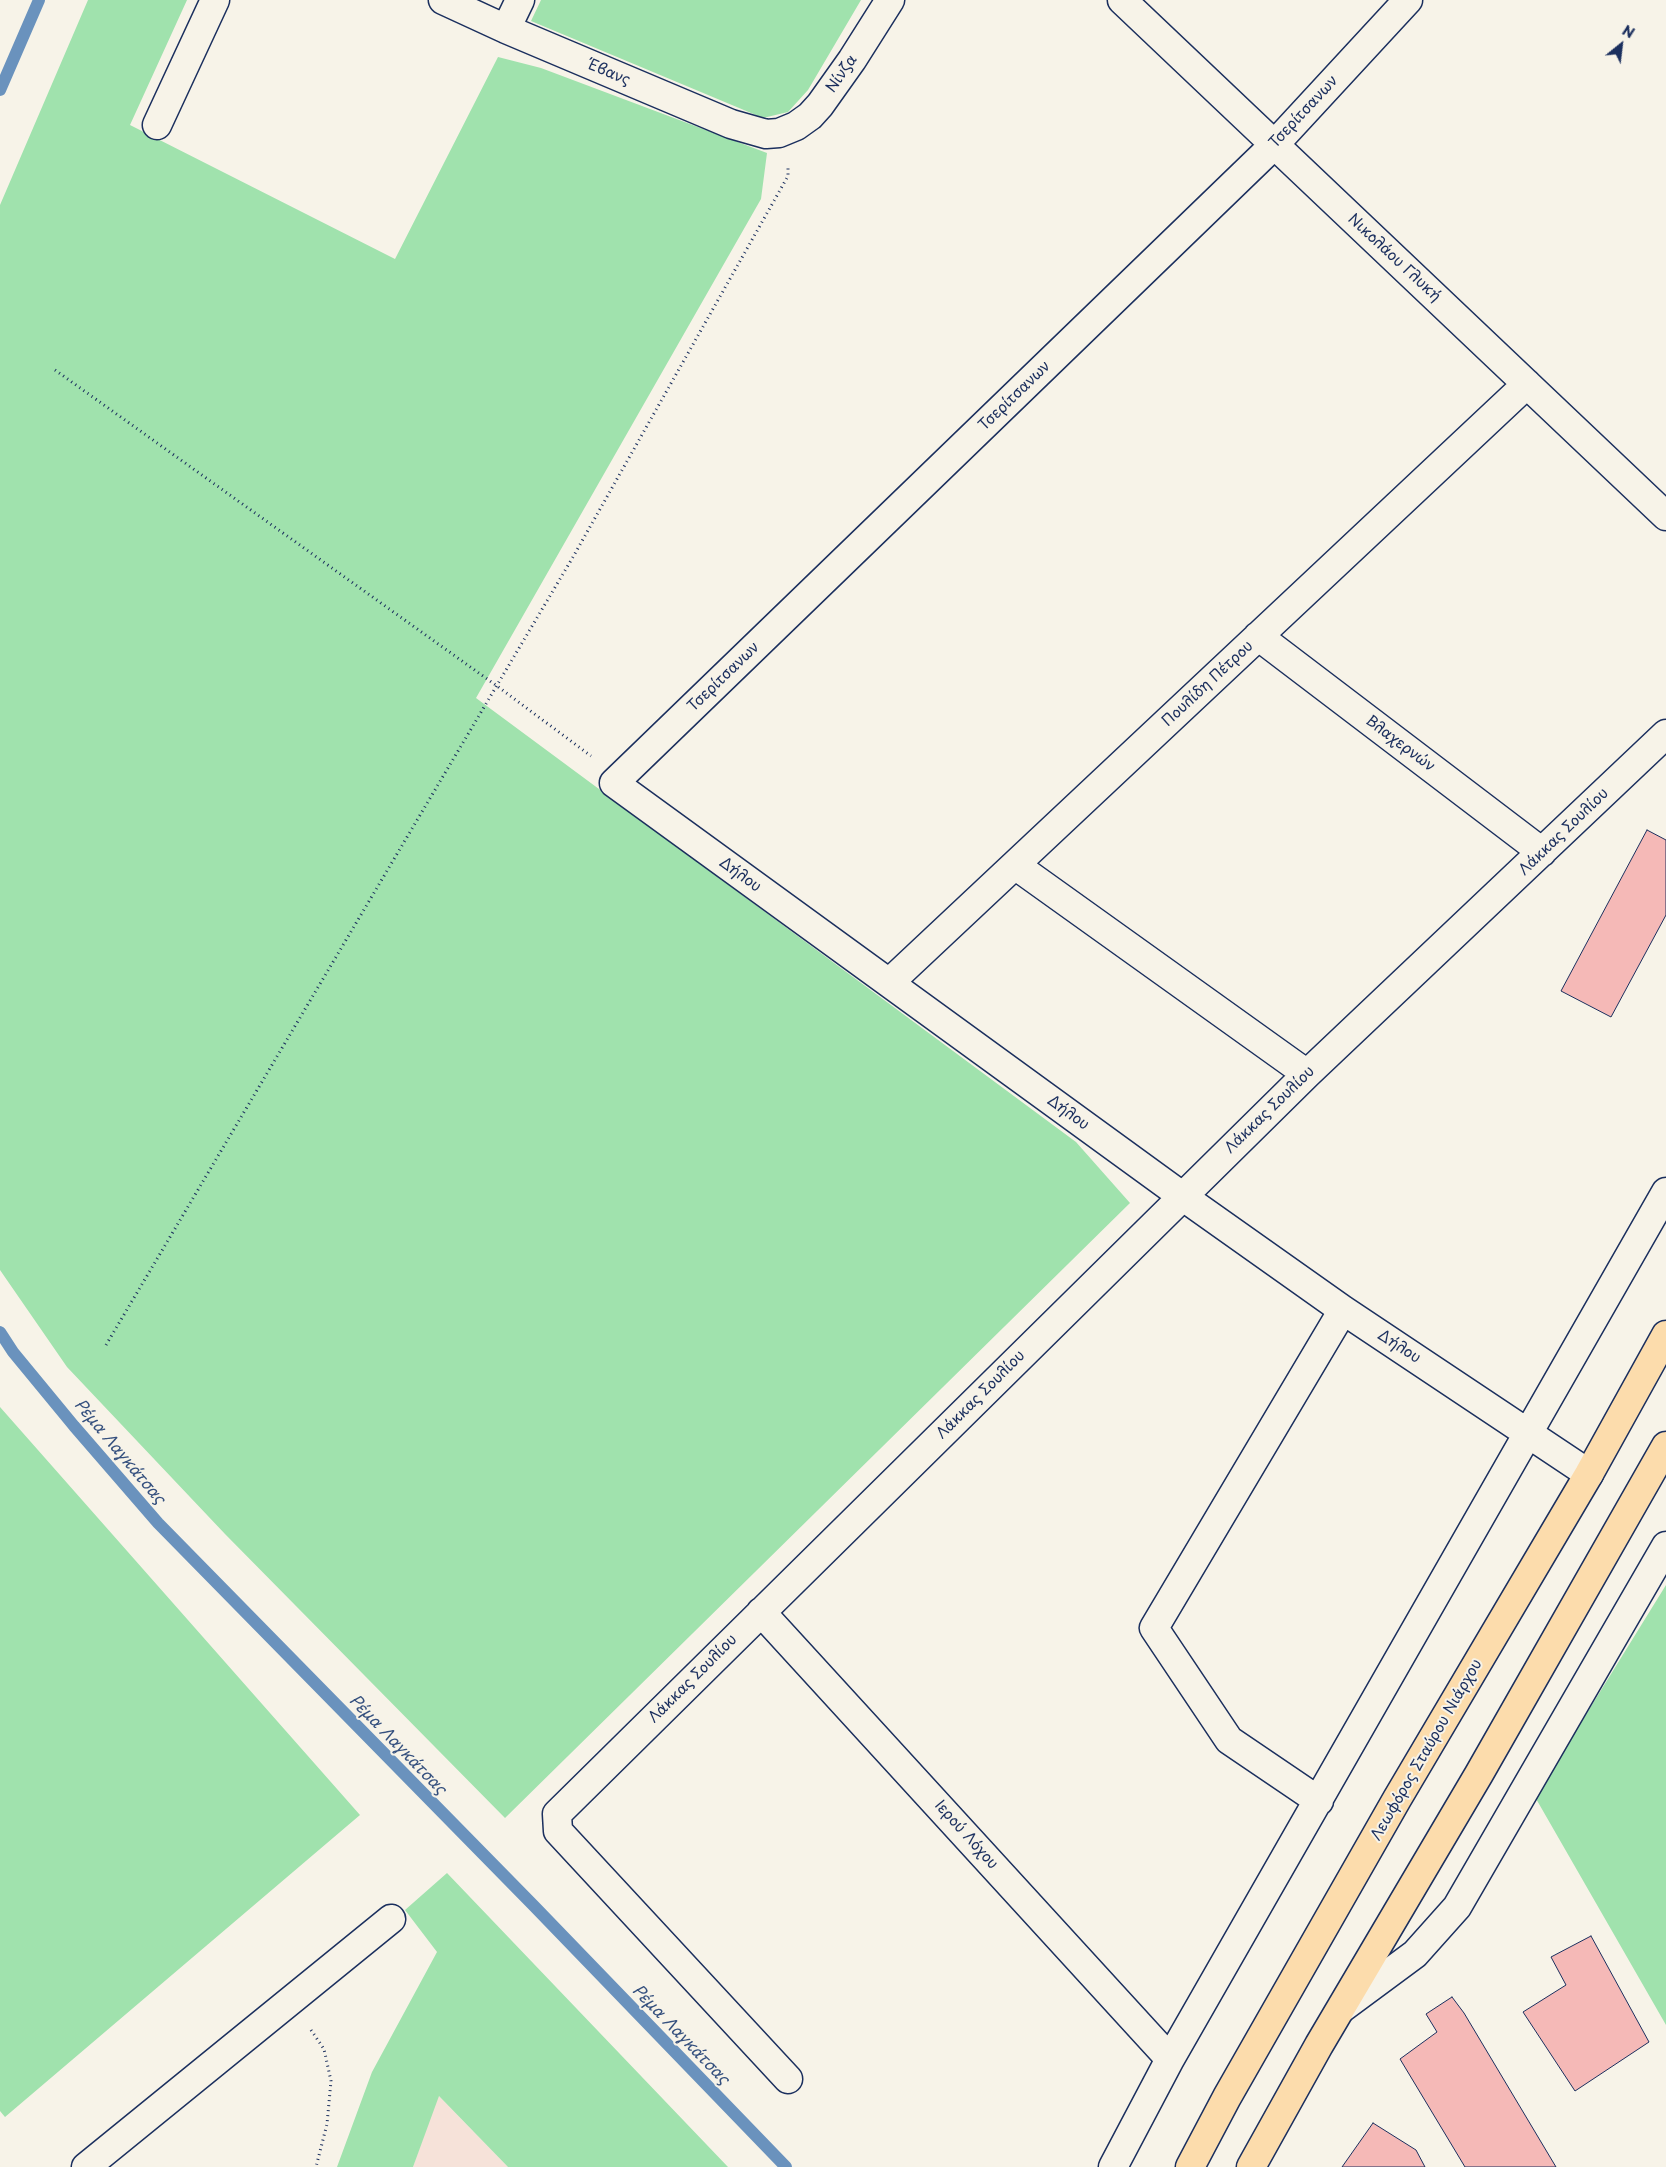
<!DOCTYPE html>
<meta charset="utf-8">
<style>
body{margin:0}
#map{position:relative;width:1666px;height:2167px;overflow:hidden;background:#f7f3e8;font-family:"Playpen Sans",sans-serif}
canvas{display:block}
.north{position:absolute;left:1596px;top:20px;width:50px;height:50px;-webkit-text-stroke:4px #f7f3e8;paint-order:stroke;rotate:29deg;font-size:14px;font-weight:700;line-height:20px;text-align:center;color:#1b2f5e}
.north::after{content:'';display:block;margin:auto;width:18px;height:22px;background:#1b2f5e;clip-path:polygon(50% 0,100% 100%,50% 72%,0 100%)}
</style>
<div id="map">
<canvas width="1666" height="2167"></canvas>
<div class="north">N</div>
</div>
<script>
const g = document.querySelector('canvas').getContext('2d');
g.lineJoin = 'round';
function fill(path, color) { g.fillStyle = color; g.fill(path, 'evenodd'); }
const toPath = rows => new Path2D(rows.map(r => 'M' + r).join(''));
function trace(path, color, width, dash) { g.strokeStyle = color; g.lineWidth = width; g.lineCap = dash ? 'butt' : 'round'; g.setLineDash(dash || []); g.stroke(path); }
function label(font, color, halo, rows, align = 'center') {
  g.font = font + ' "Playpen Sans",sans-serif'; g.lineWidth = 4; g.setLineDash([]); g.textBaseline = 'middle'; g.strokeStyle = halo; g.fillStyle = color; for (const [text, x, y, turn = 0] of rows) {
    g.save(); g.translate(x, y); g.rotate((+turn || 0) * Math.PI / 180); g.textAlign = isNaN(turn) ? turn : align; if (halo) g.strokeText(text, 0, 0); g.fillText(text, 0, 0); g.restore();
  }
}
fill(toPath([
 [438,2095,508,2167,413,2167]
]), '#f6e2d9');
fill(toPath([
 [88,0,187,0,130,125,395,259,498,57,541,68,767,153,761,199,476,698,1076,1142,1130,1203,505,1818,225,1534,67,1367,0,1270,0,205],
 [541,0,861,0,808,90,788,112,763,118,531,21],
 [0,1407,360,1815,5,2117,0,2111],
 [1666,1585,1666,2025,1535,1797],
 [447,1873,728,2167,508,2167,439,2096,413,2167,337,2167,372,2072,437,1952,405,1910]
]), '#a0e2ad');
trace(toPath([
 [0,90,39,0],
 [0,1332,13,1352,74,1426,158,1523,534,1906,786,2167]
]), '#6a92bd', 12);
const building = toPath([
 [1647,830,1666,840,1666,915,1611,1017,1561,991,1647,830],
 [1591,1936,1649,2042,1575,2091,1523,2012,1566,1985,1551,1957,1591,1936],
 [1452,1997,1464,2013,1556,2167,1465,2167,1400,2059,1437,2032,1426,2014,1452,1997],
 [1373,2123,1416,2150,1425,2167,1342,2167,1373,2123]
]);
fill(building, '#f5b9b7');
trace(building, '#1b2f5e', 1);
const minor = toPath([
 [443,0,506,29,731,124,766,134,779,133,796,126,810,116,820,105,852,60,890,0],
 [1122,0,1666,516],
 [1408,0,1274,145,614,783,1182,1196,1343,1310,1589,1474],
 [506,29,520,0],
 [157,125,215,0],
 [1258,636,1542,852],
 [1015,865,1307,1074],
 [889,983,1527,384],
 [761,1612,1170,2059],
 [1319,1801,1229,1740,1154,1628,1343,1310],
 [1342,2008,1415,1954,1457,1907,1666,1546],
 [788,2079,558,1831,557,1814,1307,1074,1666,734],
 [86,2167,391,1919],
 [1113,2167,1170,2059,1666,1192]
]);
const major = toPath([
 [1190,2167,1227,2097,1397,1799,1589,1474,1666,1335],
 [1251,2167,1319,2045,1479,1774,1666,1446]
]);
trace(minor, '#1b2f5e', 31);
trace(major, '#1b2f5e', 31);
trace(toPath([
 [55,370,497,686,591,756],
 [106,1345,573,557,788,176,788,167],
 [311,2030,324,2049,331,2081,327,2124,316,2167]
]), '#1b2f5e', 3, [1, 4]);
trace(minor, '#f7f3e8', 28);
trace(major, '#fcdcac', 28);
label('15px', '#1b2f5e', '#f7f3e8', [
 ["Έβανς",609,73,23],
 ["Νίνζα",842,74,-55],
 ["Τσερίτσανων",1304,112,-47],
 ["Νικολάου Γλυκή",1394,258,43],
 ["Τσερίτσανων",1015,396,-44],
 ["Τσερίτσανων",724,677,-44],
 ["Πουλίδη Πέτρου",1208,684,-43],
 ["Βλαχερνών",1400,744,37],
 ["Λάκκας Σουλίου",1564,832,-44],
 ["Δήλου",740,875,36],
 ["Λάκκας Σουλίου",1270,1110,-44],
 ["Δήλου",1068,1113,36],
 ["Δήλου",1399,1347,33],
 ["Λάκκας Σουλίου",981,1395,-45],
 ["Λάκκας Σουλίου",693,1679,-45],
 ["Λεωφόρος Σταύρου Νιάρχου",1427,1750,-60],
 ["Ιερού Λόχου",966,1835,48]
]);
label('italic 16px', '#35507e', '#f7f3e8', [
 ["Ρέμα Λαγκάτσας",119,1452,50],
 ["Ρέμα Λαγκάτσας",397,1745,46],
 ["Ρέμα Λαγκάτσας",680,2035,46]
]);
</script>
